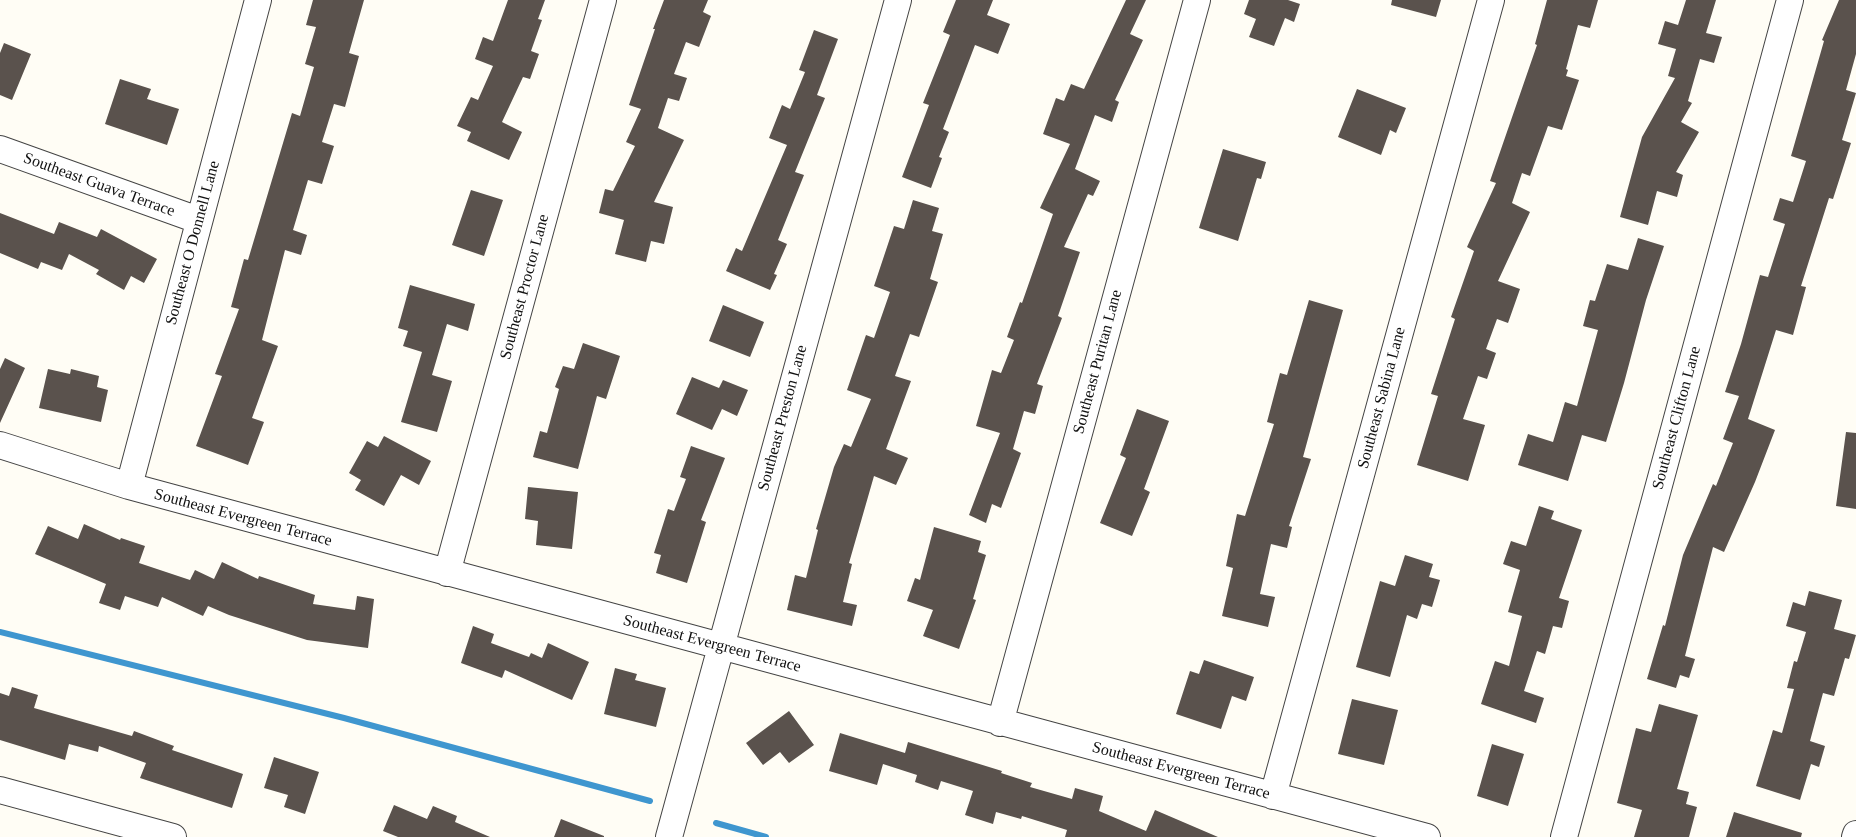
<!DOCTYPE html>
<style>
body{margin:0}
canvas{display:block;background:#fffdf5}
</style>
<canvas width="1856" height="837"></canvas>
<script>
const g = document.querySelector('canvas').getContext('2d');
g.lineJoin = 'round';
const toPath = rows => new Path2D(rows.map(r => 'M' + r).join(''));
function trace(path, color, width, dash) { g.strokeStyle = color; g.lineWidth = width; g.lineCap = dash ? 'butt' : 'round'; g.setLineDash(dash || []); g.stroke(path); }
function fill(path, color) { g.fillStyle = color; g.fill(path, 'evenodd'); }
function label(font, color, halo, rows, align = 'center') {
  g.font = font + ' Georgia,serif'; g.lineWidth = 6; g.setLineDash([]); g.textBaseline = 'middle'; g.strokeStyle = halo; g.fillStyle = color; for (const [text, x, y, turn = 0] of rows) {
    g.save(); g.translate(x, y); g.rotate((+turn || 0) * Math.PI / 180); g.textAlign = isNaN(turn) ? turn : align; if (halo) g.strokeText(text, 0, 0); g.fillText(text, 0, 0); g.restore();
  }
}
trace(toPath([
 [0,632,344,718,650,801],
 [716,823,766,837]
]), '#3f96cf', 6);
fill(toPath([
 [313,0,364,0,349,53,359,56,345,107,334,104,322,142,334,146,322,184,308,180,293,230,307,235,301,255,285,250,262,340,278,346,252,418,264,422,248,465,196,446,222,376,215,374,239,309,231,307,244,259,248,260,292,113,300,116,314,67,305,64,316,27,306,25],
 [508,0,545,0,538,19,542,20,531,51,539,54,530,79,523,77,502,122,522,132,509,160,467,141,471,132,457,126,471,97,478,100,493,66,475,59,483,37,493,41],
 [664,0,708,0,703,12,711,16,699,47,686,42,674,74,687,78,679,101,668,98,658,128,684,140,654,202,673,207,664,244,651,241,646,262,615,254,624,220,599,213,605,189,613,191,635,146,626,142,641,109,629,105,655,29,653,29],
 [956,0,993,0,987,15,1010,24,998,54,975,45,943,129,949,132,939,157,942,158,931,188,902,177,929,105,923,103,950,35,943,32],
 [1126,0,1146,0,1130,34,1143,40,1115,100,1119,102,1112,122,1095,115,1075,169,1100,181,1093,196,1088,194,1064,247,1080,252,1058,316,1062,318,1037,384,1043,386,1035,414,1024,411,1013,449,1021,453,1001,508,992,504,986,523,969,515,1000,433,976,426,992,370,1001,373,1014,340,1007,337,1020,302,1022,303,1053,214,1040,208,1070,144,1043,134,1056,98,1064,101,1071,84,1084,89],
 [1249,0,1288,0,1300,4,1294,22,1285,18,1274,46,1249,37,1256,19,1244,14],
 [1392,0,1441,0,1436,17,1391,5],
 [1547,0,1598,0,1590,28,1578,25,1566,69,1568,70,1566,76,1579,80,1562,130,1548,126,1530,176,1522,173,1512,203,1530,212,1498,281,1520,289,1508,323,1497,319,1486,349,1496,353,1487,379,1478,376,1463,419,1485,425,1468,481,1417,465,1438,396,1431,394,1455,319,1451,317,1474,251,1467,247,1496,183,1490,181,1537,45,1535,44],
 [1686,0,1716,0,1706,33,1722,37,1714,63,1700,59,1688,101,1692,103,1681,122,1699,132,1676,172,1683,175,1677,197,1657,191,1648,225,1620,217,1642,137,1675,78,1668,76,1676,49,1658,44,1665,21,1678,25],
 [1839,0,1856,0,1856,54,1846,90,1856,93,1842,140,1851,143,1833,199,1829,198,1801,286,1806,287,1793,335,1776,330,1748,419,1775,430,1755,482,1724,552,1713,547,1685,656,1695,659,1689,678,1680,675,1676,688,1647,679,1663,625,1665,626,1683,555,1713,484,1716,486,1733,443,1723,439,1739,396,1725,392,1741,344,1760,275,1768,277,1785,224,1773,220,1780,198,1793,202,1806,161,1791,156,1824,41,1822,40],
 [814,30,838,39,817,95,825,98,795,172,804,175,778,240,787,244,774,274,777,275,770,290,726,271,736,248,742,251,787,145,769,138,782,105,790,109,805,72,799,70],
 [4,43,31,54,12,100,0,95,0,53],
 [120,79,151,89,147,99,179,109,167,145,105,124],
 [1357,89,1406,108,1396,133,1390,130,1381,155,1338,137],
 [1223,149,1266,162,1261,179,1257,178,1238,241,1199,228],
 [471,190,503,200,484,256,452,245],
 [913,200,939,208,932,231,943,234,930,279,938,282,919,337,910,334,895,376,911,381,886,449,908,458,896,485,874,476,849,563,852,564,843,602,857,605,852,626,787,610,795,575,806,578,818,530,816,529,834,467,844,444,851,447,871,399,847,390,866,335,874,338,890,292,874,286,894,226,904,229],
 [0,213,54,234,59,222,97,237,101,229,157,259,144,283,131,276,124,290,96,274,99,270,69,254,62,270,41,262,38,269,0,253],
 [1638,238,1664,246,1646,300,1624,383,1606,442,1582,435,1568,481,1518,465,1528,434,1553,442,1565,402,1577,406,1598,330,1583,326,1590,300,1595,301,1607,264,1628,270],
 [410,285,475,304,468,331,447,324,432,375,452,381,437,432,401,422,422,352,403,346,408,331,398,328],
 [1309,300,1343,310,1303,457,1311,459,1289,526,1292,527,1287,548,1271,544,1260,594,1275,597,1268,627,1222,616,1233,568,1226,566,1237,514,1245,516,1274,424,1267,422,1280,373,1287,375],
 [723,305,764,322,750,357,709,341],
 [583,343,620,356,606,399,597,396,578,469,533,457,540,431,547,433,559,389,555,387,563,366,574,369],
 [5,358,25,368,0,423,0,369],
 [48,369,70,374,71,369,99,376,97,387,108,390,101,422,39,408],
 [692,377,719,388,723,380,748,390,737,416,722,409,712,430,676,414],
 [1137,409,1169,421,1144,489,1150,492,1132,536,1100,523,1126,458,1120,455],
 [1846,432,1856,433,1856,509,1836,506],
 [384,436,431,461,419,485,401,475,384,506,355,490,361,480,349,473,367,441,378,447],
 [691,446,725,458,701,520,706,522,687,583,656,573,661,555,654,553,668,509,674,511,686,479,680,477],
 [528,487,578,492,572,549,536,545,538,521,525,519],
 [1539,506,1554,511,1551,519,1582,530,1559,598,1569,601,1562,628,1553,626,1545,654,1537,651,1524,691,1544,698,1536,723,1481,704,1495,661,1509,666,1522,616,1508,612,1520,570,1503,564,1511,541,1526,546],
 [84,524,120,540,121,538,145,546,139,563,190,580,195,570,214,579,222,562,258,579,259,576,315,595,313,604,355,610,357,596,374,599,368,648,307,640,229,615,208,606,203,616,162,597,158,607,125,596,120,610,99,603,106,584,35,554,48,526,78,539],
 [934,527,981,541,978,552,986,555,973,599,976,600,959,649,923,636,933,610,907,601,915,578,920,580],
 [1405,555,1433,564,1429,577,1440,580,1432,607,1422,604,1417,619,1407,615,1390,677,1356,667,1380,581,1395,586],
 [1809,591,1842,600,1834,629,1856,635,1849,659,1845,658,1834,696,1823,693,1810,741,1825,746,1819,767,1811,764,1800,800,1756,786,1773,730,1782,733,1794,689,1787,688,1794,661,1797,662,1806,632,1786,626,1793,602,1805,606],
 [473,626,494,634,491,643,529,657,531,653,542,658,548,643,589,662,572,700,505,670,502,678,461,663],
 [1204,660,1254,677,1246,701,1232,696,1221,729,1176,714,1190,671,1199,674],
 [615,668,637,674,635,680,666,688,656,727,604,714],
 [12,687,38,695,34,708,132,736,134,731,174,746,172,750,243,774,232,808,140,778,146,763,99,746,98,752,69,744,65,760,0,740,0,693,9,696],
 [1352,699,1398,710,1384,765,1338,754],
 [1659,704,1698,715,1677,789,1689,792,1686,804,1697,807,1689,837,1634,837,1642,810,1617,803,1636,728,1651,732],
 [789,711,814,745,789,763,780,752,763,765,746,743],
 [840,733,905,753,908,742,1002,771,1001,773,1032,783,1030,787,1072,799,1075,788,1103,796,1099,811,1146,831,1155,810,1218,837,1065,837,1067,830,1022,816,1021,819,996,812,993,824,965,815,973,791,941,781,938,790,915,782,917,775,883,764,877,785,829,771],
 [1492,744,1524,754,1508,806,1477,796],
 [274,757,319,772,305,814,284,807,288,795,264,788],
 [394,805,427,819,433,806,457,816,455,822,490,837,398,837,383,831],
 [1734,812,1802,833,1801,837,1726,837],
 [561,819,604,836,604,837,554,837]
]), '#5a524d');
const minor = toPath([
 [0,149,198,220],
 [0,445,129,486,1427,837],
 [129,486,258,0],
 [447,573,603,0],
 [1000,723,1197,0],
 [0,790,173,837],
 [1273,796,1491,0],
 [669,837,898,0],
 [1564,837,1790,0],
 [1855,837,1856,834]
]);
trace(minor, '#444', 28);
trace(minor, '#fff', 26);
label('16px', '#111', '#fff', [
 ["Southeast Guava Terrace",99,185,20],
 ["Southeast O Donnell Lane",193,243,-75],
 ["Southeast Proctor Lane",525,287,-75],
 ["Southeast Puritan Lane",1098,362,-75],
 ["Southeast Sabina Lane",1382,398,-75],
 ["Southeast Preston Lane",783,418,-75],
 ["Southeast Clifton Lane",1677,418,-75],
 ["Southeast Evergreen Terrace",243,518,15],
 ["Southeast Evergreen Terrace",712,644,15],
 ["Southeast Evergreen Terrace",1181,771,15]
]);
</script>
